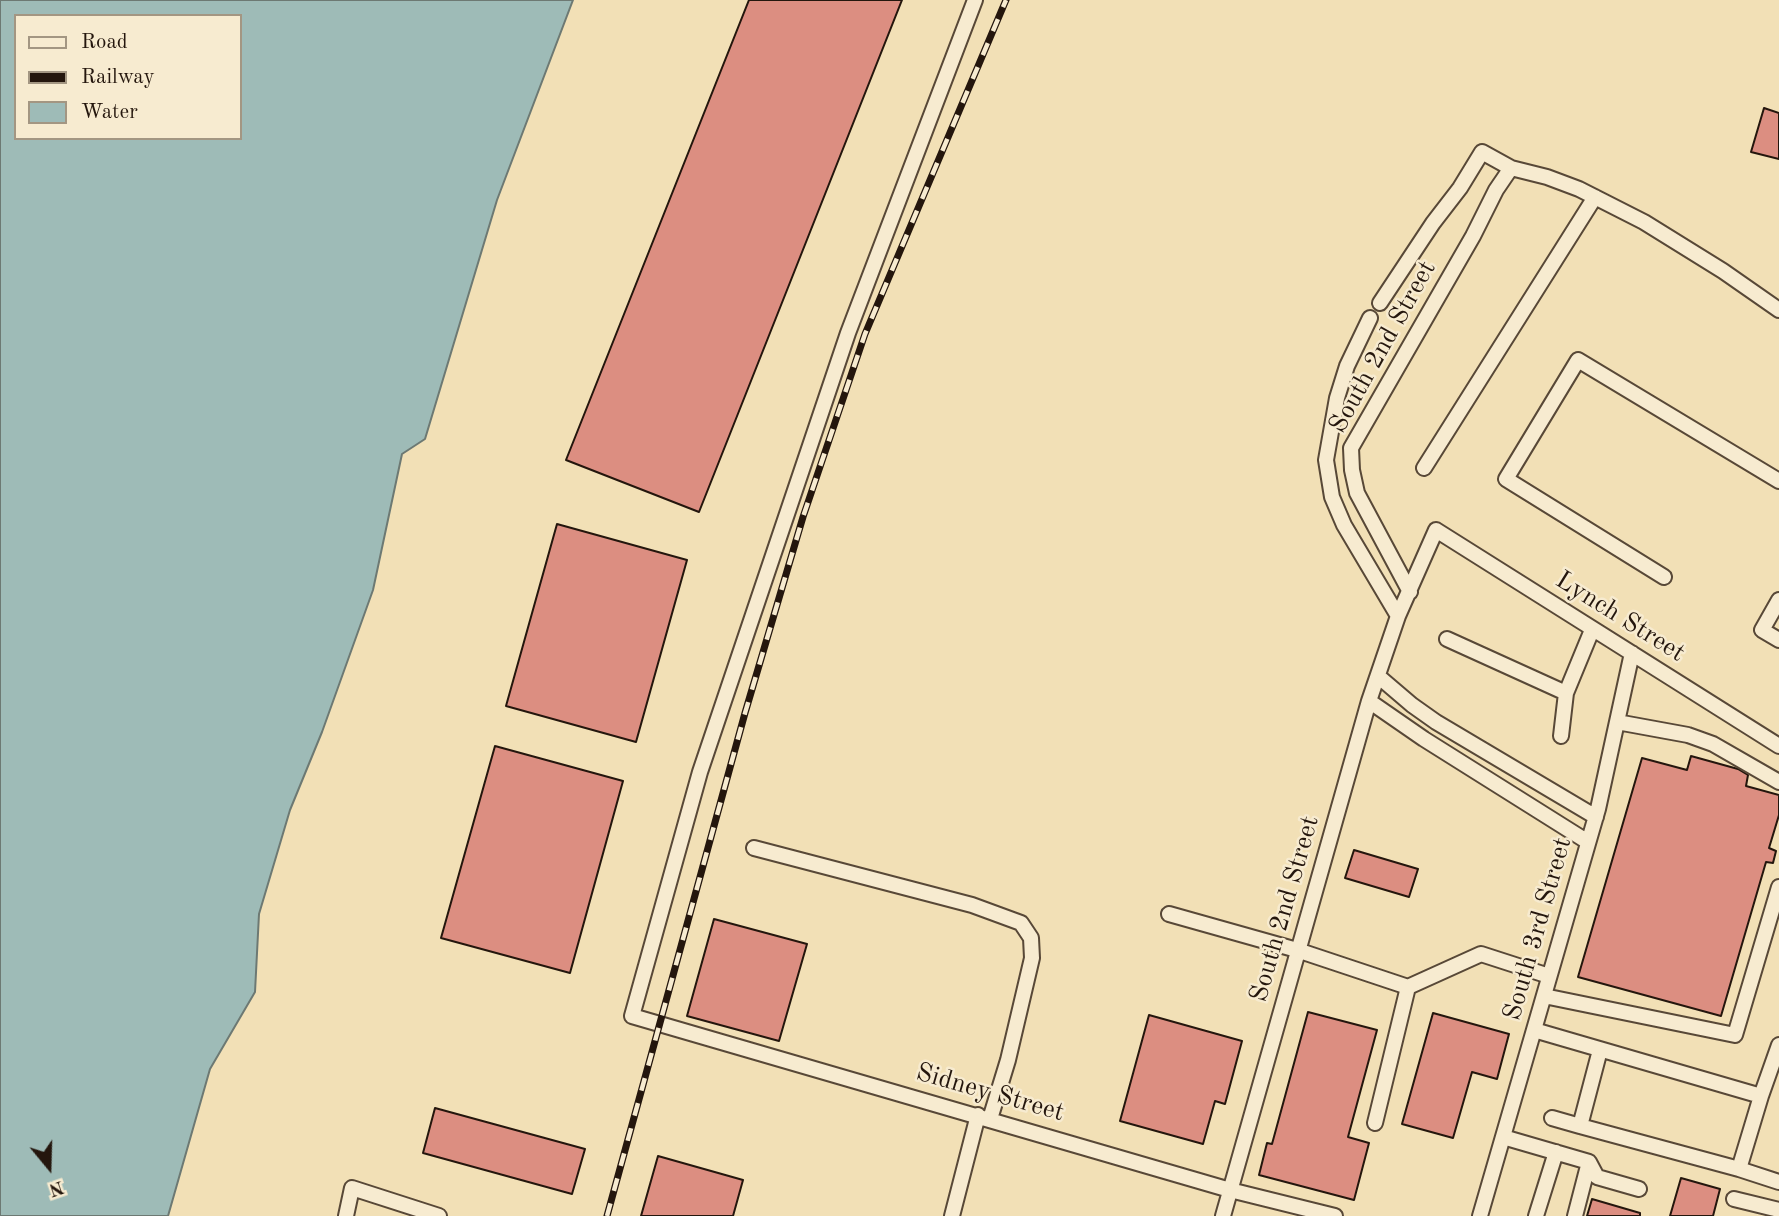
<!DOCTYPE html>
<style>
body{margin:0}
#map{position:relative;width:1779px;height:1216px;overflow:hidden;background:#f2e0b6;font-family:"Old Standard TT",serif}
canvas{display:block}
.legend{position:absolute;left:14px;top:14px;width:228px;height:126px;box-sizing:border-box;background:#f7ebd0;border:2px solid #a39682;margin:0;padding:9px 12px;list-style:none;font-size:21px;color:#24160d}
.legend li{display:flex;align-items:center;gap:14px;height:35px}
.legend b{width:35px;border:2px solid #a39682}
.north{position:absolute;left:14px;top:1132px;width:70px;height:70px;-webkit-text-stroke:5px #f7ebd0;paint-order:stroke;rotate:161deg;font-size:19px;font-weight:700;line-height:28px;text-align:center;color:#24160d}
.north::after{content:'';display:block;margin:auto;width:24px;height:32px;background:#24160d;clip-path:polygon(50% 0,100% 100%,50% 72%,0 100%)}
</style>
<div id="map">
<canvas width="1779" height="1216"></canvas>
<ul class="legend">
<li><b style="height:9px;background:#f7ebd0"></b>Road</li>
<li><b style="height:9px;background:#24160d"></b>Railway</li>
<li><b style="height:19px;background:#9ebbb7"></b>Water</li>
</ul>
<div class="north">N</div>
</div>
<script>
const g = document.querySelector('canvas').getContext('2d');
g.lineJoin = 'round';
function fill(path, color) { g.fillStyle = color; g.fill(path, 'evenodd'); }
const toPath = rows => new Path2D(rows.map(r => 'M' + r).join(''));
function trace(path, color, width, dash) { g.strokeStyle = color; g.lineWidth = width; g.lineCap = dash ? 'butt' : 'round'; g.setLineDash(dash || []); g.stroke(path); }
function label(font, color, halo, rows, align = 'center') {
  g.font = font + ' "Old Standard TT",serif'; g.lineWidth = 5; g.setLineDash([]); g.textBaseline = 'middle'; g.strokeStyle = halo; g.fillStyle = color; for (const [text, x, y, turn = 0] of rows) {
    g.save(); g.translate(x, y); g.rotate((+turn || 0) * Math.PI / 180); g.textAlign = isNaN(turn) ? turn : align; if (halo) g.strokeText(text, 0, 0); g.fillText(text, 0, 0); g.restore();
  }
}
const water = toPath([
 [0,0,573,0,497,200,425,439,402,454,373,590,322,732,290,810,259,914,255,992,210,1069,168,1216,0,1216,0,0],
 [16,16,240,16,240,138,16,138,16,16]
]);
fill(water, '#9ebbb7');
trace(water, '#6d7973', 2);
const building = toPath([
 [749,0,902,0,699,512,566,460,749,0],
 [1764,108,1779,113,1779,159,1751,152,1764,108],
 [557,524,687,560,636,742,506,706,557,524],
 [495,746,623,781,570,973,441,938,495,746],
 [1691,756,1738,769,1748,775,1746,786,1779,795,1779,815,1769,848,1776,851,1773,863,1766,862,1721,1016,1578,977,1642,758,1687,770,1691,756],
 [1354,850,1418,869,1409,897,1345,878,1354,850],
 [714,919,807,944,779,1041,687,1016,714,919],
 [1308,1012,1377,1030,1348,1137,1369,1143,1354,1200,1259,1175,1267,1143,1272,1144,1308,1012],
 [1433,1013,1509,1034,1497,1079,1472,1072,1453,1138,1402,1124,1433,1013],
 [1149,1015,1242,1041,1225,1104,1215,1101,1203,1144,1120,1121,1149,1015],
 [435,1108,585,1149,572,1194,423,1153,435,1108],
 [658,1156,743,1180,733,1216,641,1216,658,1156],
 [1681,1178,1720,1189,1713,1216,1670,1216,1681,1178],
 [1592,1199,1640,1213,1640,1216,1587,1216,1592,1199]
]);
fill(building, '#dc8e81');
trace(building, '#24160d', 2);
const minor = toPath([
 [975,0,848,333,700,772,632,1016,1230,1190,1335,1216],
 [1380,303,1433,223,1460,188,1482,152,1511,168,1547,177,1579,189,1644,222,1723,271,1779,310],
 [1370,318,1347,366,1337,398,1326,460,1332,497,1344,525,1398,616],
 [1424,468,1595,197],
 [1664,577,1506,479,1578,360,1779,481],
 [1410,592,1357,493,1352,470,1351,448,1473,236,1496,190,1511,168],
 [1779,600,1762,630,1779,640],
 [1447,639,1566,693,1592,630],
 [1378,676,1412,705,1436,722,1596,817],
 [1369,701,1424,739,1588,842],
 [1617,722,1688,735,1713,744,1779,782],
 [1561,736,1566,693],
 [754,848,972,905,1021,923,1031,938,1032,958,1008,1060,990,1119],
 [1169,914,1297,950,1408,987],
 [1544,996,1735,1035,1779,887],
 [1534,1030,1761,1096,1779,1045],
 [1600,1050,1580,1126,1739,1169,1761,1096],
 [1552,1118,1580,1126],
 [1375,1123,1408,987,1481,954,1549,976],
 [1503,1137,1589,1162,1597,1177,1639,1189],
 [1739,1169,1779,1182],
 [1734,1199,1779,1210],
 [346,1216,352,1188,439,1216],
 [952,1216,978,1115],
 [1223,1216,1369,701,1398,616,1436,530,1779,746],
 [1480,1216,1598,809,1632,653],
 [1536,1216,1556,1152],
 [1575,1216,1589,1162]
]);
trace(minor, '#584837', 18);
trace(minor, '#f7ebd0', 14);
const rail = toPath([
 [607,1216,745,713,803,517,865,334,1006,0]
]);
trace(rail, '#24160d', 7);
trace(rail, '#f7ebd0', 4.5, [13]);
label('26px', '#24160d', '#f7ebd0', [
 ["South 2nd Street",1383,347,-61],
 ["Lynch Street",1620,617,32],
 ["South 2nd Street",1285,909,-74],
 ["South 3rd Street",1538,929,-74],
 ["Sidney Street",990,1093,16]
]);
</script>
